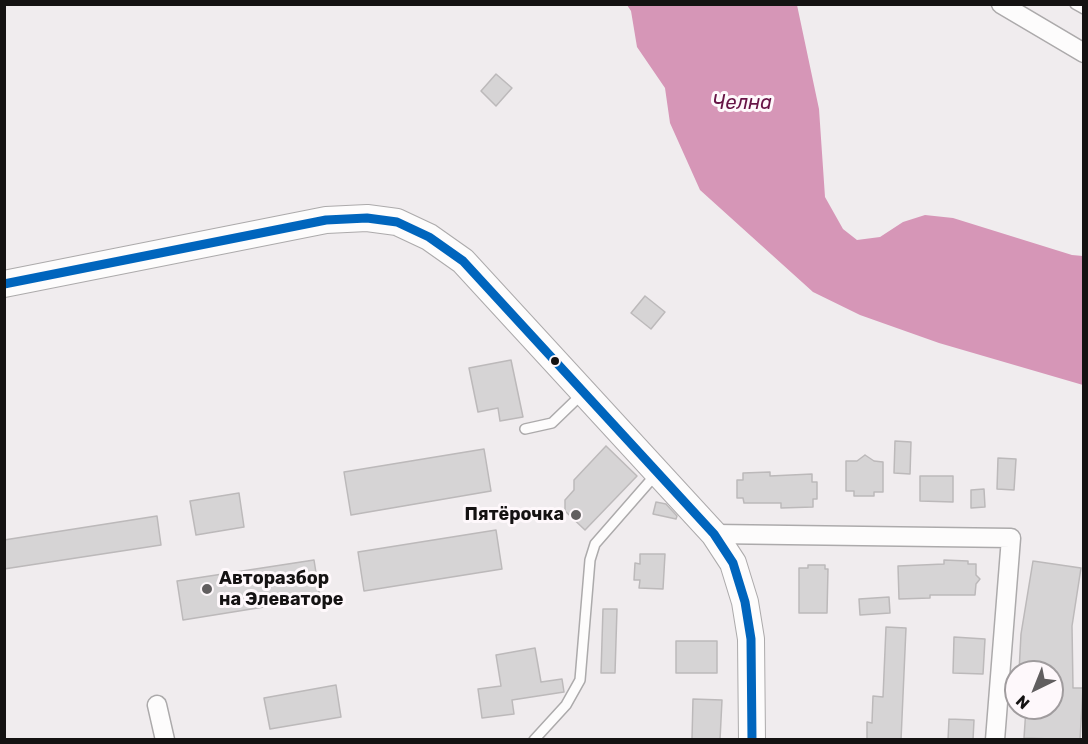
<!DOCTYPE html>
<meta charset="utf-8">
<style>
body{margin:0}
#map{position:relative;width:1088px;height:744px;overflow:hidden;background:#f0ecee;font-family:Rubik,sans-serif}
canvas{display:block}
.frame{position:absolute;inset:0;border:6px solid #141212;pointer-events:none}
.north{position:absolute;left:1004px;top:660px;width:60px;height:60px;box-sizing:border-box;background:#fef8fb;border:2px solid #a09c9e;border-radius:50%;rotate:223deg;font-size:16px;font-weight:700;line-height:24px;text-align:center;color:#141212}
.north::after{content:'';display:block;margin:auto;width:21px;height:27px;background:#615e5f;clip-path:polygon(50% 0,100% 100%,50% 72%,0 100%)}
</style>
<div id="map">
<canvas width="1088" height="744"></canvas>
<div class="frame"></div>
<div class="north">N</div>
</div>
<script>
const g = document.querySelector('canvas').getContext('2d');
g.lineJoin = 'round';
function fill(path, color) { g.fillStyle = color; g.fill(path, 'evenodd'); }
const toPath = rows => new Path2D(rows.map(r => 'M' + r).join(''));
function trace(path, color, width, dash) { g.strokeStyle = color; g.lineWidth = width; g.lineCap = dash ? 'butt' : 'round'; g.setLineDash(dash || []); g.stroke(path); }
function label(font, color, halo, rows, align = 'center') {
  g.font = font + ' Rubik,sans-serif'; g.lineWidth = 6; g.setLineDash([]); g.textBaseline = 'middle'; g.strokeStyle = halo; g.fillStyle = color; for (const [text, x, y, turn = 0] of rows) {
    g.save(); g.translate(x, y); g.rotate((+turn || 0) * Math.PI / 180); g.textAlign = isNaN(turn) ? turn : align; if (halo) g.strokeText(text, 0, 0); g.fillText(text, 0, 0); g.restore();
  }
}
fill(toPath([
 [627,5,797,5,819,109,825,197,843,229,857,240,880,237,903,222,925,215,953,218,1072,255,1083,256,1083,385,939,343,860,315,813,292,700,190,670,123,665,88,637,47,631,11]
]), '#d696b7');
const building = toPath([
 [496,74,512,88,496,106,481,91,496,74],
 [645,296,665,312,651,329,631,313,645,296],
 [511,360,523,417,500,421,498,408,478,412,469,368,511,360],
 [895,441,911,442,910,474,894,473,895,441],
 [606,446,637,476,585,530,565,511,565,500,574,490,574,480,606,446],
 [484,449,491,491,351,515,344,472,484,449],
 [865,455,874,461,883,462,883,492,874,492,874,496,854,496,854,491,846,491,846,461,857,461,865,455],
 [998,458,1016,459,1014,490,997,489,998,458],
 [770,472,770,476,812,474,812,482,817,482,817,499,813,499,813,507,781,508,781,503,744,503,743,498,737,498,737,480,743,480,743,473,770,472],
 [920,476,953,476,953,502,920,501,920,476],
 [984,489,985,507,971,508,971,490,984,489],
 [239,493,244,527,196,535,190,501,239,493],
 [656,502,666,504,677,516,676,519,653,514,656,502],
 [157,516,161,545,4,569,4,540,157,516],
 [496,530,502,569,364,591,358,552,496,530],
 [640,554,665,554,663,589,639,588,640,580,634,580,635,563,640,564,640,554],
 [314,560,320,598,183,620,177,581,314,560],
 [944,560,968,561,968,564,976,564,976,575,980,579,976,584,975,595,930,595,930,598,899,599,898,566,944,564,944,560],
 [1033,561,1081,568,1072,626,1073,688,1083,688,1080,740,1024,738,1026,708,1052,708,1052,672,1019,672,1021,634,1033,561],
 [808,565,825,565,825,569,828,569,827,613,799,613,799,568,808,568,808,565],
 [889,597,890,613,860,615,859,599,889,597],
 [603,609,617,609,615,673,601,673,603,609],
 [886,627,906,628,901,740,867,740,867,722,872,723,873,696,883,697,886,627],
 [954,637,985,639,983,674,953,673,954,637],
 [676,641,717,641,717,673,676,673,676,641],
 [535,648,541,682,562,679,564,692,512,700,514,714,482,718,478,689,501,686,496,655,535,648],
 [336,685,341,717,270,729,264,698,336,685],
 [693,699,722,700,720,740,692,739,693,699],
 [949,719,974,720,973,740,948,740,949,719]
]);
fill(building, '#d6d4d5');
trace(building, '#bcb9ba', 1.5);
const lane = toPath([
 [1075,4,1084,9],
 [525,429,552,423,582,394],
 [534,740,566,705,580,680,590,560,595,544,657,473]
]);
const street = toPath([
 [1001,4,1084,53],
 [714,534,1011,538,995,740],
 [157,705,165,740]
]);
const secondary = toPath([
 [4,284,326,220,367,218,397,222,429,237,463,261,714,534,733,563,745,602,751,639,752,740]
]);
trace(lane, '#acaaab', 12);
trace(street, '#acaaab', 21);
trace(secondary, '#acaaab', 28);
trace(lane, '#fdfcfc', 9);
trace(street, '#fdfcfc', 18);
trace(secondary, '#fdfcfc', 26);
trace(toPath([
 [4,284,326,220,367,218,397,222,429,237,463,261,714,534,733,563,745,602,751,639,752,740]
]), '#0065bd', 9);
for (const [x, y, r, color] of [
 [555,361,5,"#141212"],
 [576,515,6,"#615e5f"],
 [207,589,6,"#615e5f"]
]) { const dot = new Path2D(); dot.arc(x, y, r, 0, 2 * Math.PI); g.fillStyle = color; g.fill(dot); trace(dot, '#fef8fb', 2); }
label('bold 18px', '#141212', '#fef8fb', [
 ["Пятёрочка",564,515],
 ["Авторазбор",219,579,"left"],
 ["на Элеваторе",219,600,"left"]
], 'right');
label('italic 20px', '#671446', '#fef8fb', [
 ["Челна",742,103]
]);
</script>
